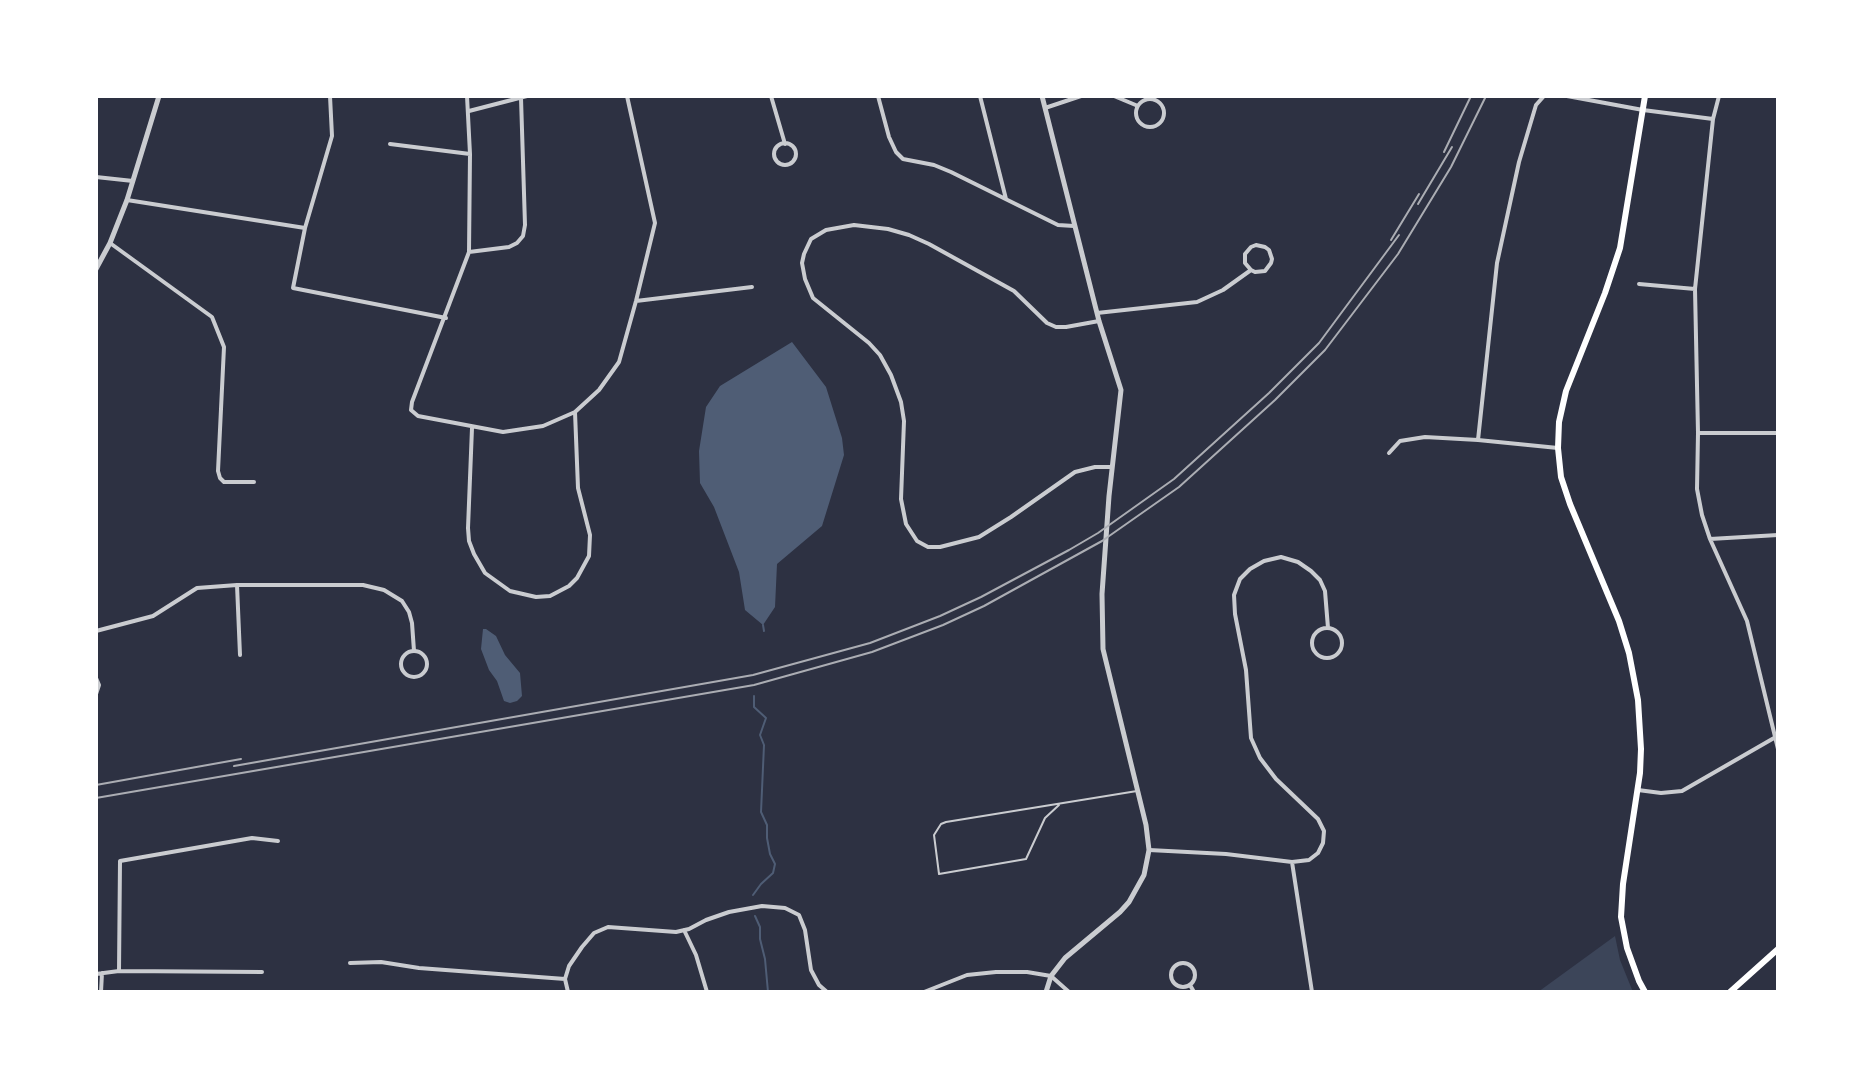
<!DOCTYPE html>
<style>
body{margin:0}
#map{position:relative;width:1874px;height:1088px;overflow:hidden;background:#2d3142;font-family:"Golos Text",sans-serif}
canvas{display:block}
.frame{position:absolute;inset:0;border:98px solid #fff;pointer-events:none}
</style>
<div id="map">
<canvas width="1874" height="1088"></canvas>
<div class="frame"></div>
</div>
<script>
const g = document.querySelector('canvas').getContext('2d');
g.lineJoin = 'round';
function fill(path, color) { g.fillStyle = color; g.fill(path, 'evenodd'); }
const toPath = rows => new Path2D(rows.map(r => 'M' + r).join(''));
function trace(path, color, width, dash) { g.strokeStyle = color; g.lineWidth = width; g.lineCap = dash ? 'butt' : 'round'; g.setLineDash(dash || []); g.stroke(path); }
fill(toPath([
 [1615,936,1620,960,1633,992,1538,992]
]), '#3c4559');
fill(toPath([
 [792,342,826,387,842,438,844,455,822,526,777,564,775,607,763,625,745,610,739,572,714,507,700,483,699,451,706,407,720,386],
 [483,629,486,629,496,636,505,655,520,673,522,696,517,701,510,703,504,701,497,681,489,670,481,649]
]), '#4f5d75');
trace(toPath([
 [763,625,764,631],
 [753,895,761,884,773,873,775,864,770,854,767,838,767,825,761,812,764,745,760,735,766,718,754,707,754,696],
 [755,916,760,927,760,939,765,959,768,992]
]), '#4f5d75', 2);
trace(toPath([
 [1059,805,1045,818,1026,859,939,874,934,835,941,824,946,822,1137,791]
]), '#caccd0', 2);
trace(toPath([
 [330,96,332,136,305,228,293,288,446,318],
 [467,96,470,154,469,252,412,402,411,410,418,416,503,432,543,426,575,412,599,390,619,362,636,301,655,223,627,96],
 [771,96,785,144],
 [878,96,889,137,896,152,903,159,934,165,951,172,1058,225,1074,226],
 [980,96,1006,199],
 [1114,96,1138,106],
 [1567,96,1643,110,1713,119],
 [1719,96,1713,119,1695,289,1698,433,1697,489,1702,515,1710,539,1747,621,1778,749],
 '1136 113a14 14 0 1 1 28 0a14 14 0 1 1-28 0Z',
 [1045,108,1081,96],
 [469,111,527,96],
 '774 154a11 11 0 1 1 22 0a11 11 0 1 1-22 0Z',
 [390,144,470,154],
 [96,177,133,181],
 [127,200,305,228],
 [110,243,212,317,224,347,218,471,220,478,224,482,254,482],
 [469,252,509,247,517,243,523,236,525,225,521,98],
 [1639,284,1695,289],
 [636,301,752,287],
 [1097,313,1197,302,1223,290,1251,270,1255,272,1265,271,1271,263,1272,259,1269,250,1265,247,1256,245,1251,247,1245,254,1245,263,1251,270],
 [1099,321,1066,327,1056,327,1047,323,1014,291,929,244,909,235,888,229,854,225,826,230,811,239,804,254,802,263,805,279,813,298,869,343,880,355,891,375,901,402,904,421,901,499,906,524,917,541,928,547,940,547,979,537,1011,517,1075,472,1095,467,1112,467],
 [472,428,468,528,469,541,474,554,485,573,510,591,536,597,550,596,569,586,577,578,589,556,590,535,578,488,575,412],
 [1698,433,1778,433],
 [1478,440,1497,263,1519,162,1536,105,1544,96],
 [1389,453,1400,441,1425,437,1478,440,1558,448],
 [1710,539,1778,535],
 [237,585,240,655],
 '1312 643a15 15 0 1 1 30 0a15 15 0 1 1-30 0Z',
 [96,631,153,616,197,588,237,585,363,585,384,590,402,601,409,612,412,623,414,651],
 '401 664a13 13 0 1 1 26 0a13 13 0 1 1-26 0Z',
 [96,678,99,685,96,694],
 [1638,790,1661,793,1682,791,1774,738],
 [1149,850,1226,854,1292,862,1309,860,1318,853,1323,843,1324,831,1318,819,1276,779,1260,758,1251,738,1246,670,1235,614,1234,595,1240,579,1250,569,1264,561,1281,557,1298,562,1311,571,1320,580,1325,591,1328,628],
 [1292,862,1312,992],
 [684,930,696,955,707,992],
 [350,963,381,962,419,968,565,979,569,966,582,947,594,933,608,927,676,932,689,929,706,920,729,912,762,906,785,908,799,915,805,930,811,970,819,985,827,992],
 '1171 975a12 12 0 1 1 24 0a12 12 0 1 1-24 0Z',
 [119,971,120,861,252,838,278,841],
 [96,974,119,971,262,972],
 [565,979,568,992],
 [1190,985,1194,992],
 [101,992,102,973],
 [924,992,967,975,996,972,1027,972,1051,976,1069,992]
]), '#caccd0', 4);
trace(toPath([
 [1042,96,1099,321,1121,390,1109,496,1102,594,1103,649,1146,825,1149,850,1144,875,1129,902,1120,912,1065,958,1051,976,1046,992],
 [96,269,110,243,127,200,159,96]
]), '#caccd0', 5);
trace(toPath([
 [1645,992,1639,981,1627,948,1621,917,1623,884,1640,773,1641,749,1638,700,1629,653,1619,621,1570,504,1561,477,1558,448,1559,422,1566,391,1605,293,1620,248,1645,96],
 [1730,992,1778,949]
]), '#fff', 6);
trace(toPath([
 [1444,152,1471,96],
 [1418,204,1452,147],
 [1391,240,1419,194],
 [234,766,753,675,870,643,940,616,981,597,1069,550,1098,533,1174,479,1269,393,1319,343,1399,235],
 [96,785,241,759],
 [96,798,754,685,872,652,943,625,984,606,1102,541,1179,487,1275,400,1325,350,1398,254,1451,167,1486,96]
]), '#abadb3', 2);
</script>
